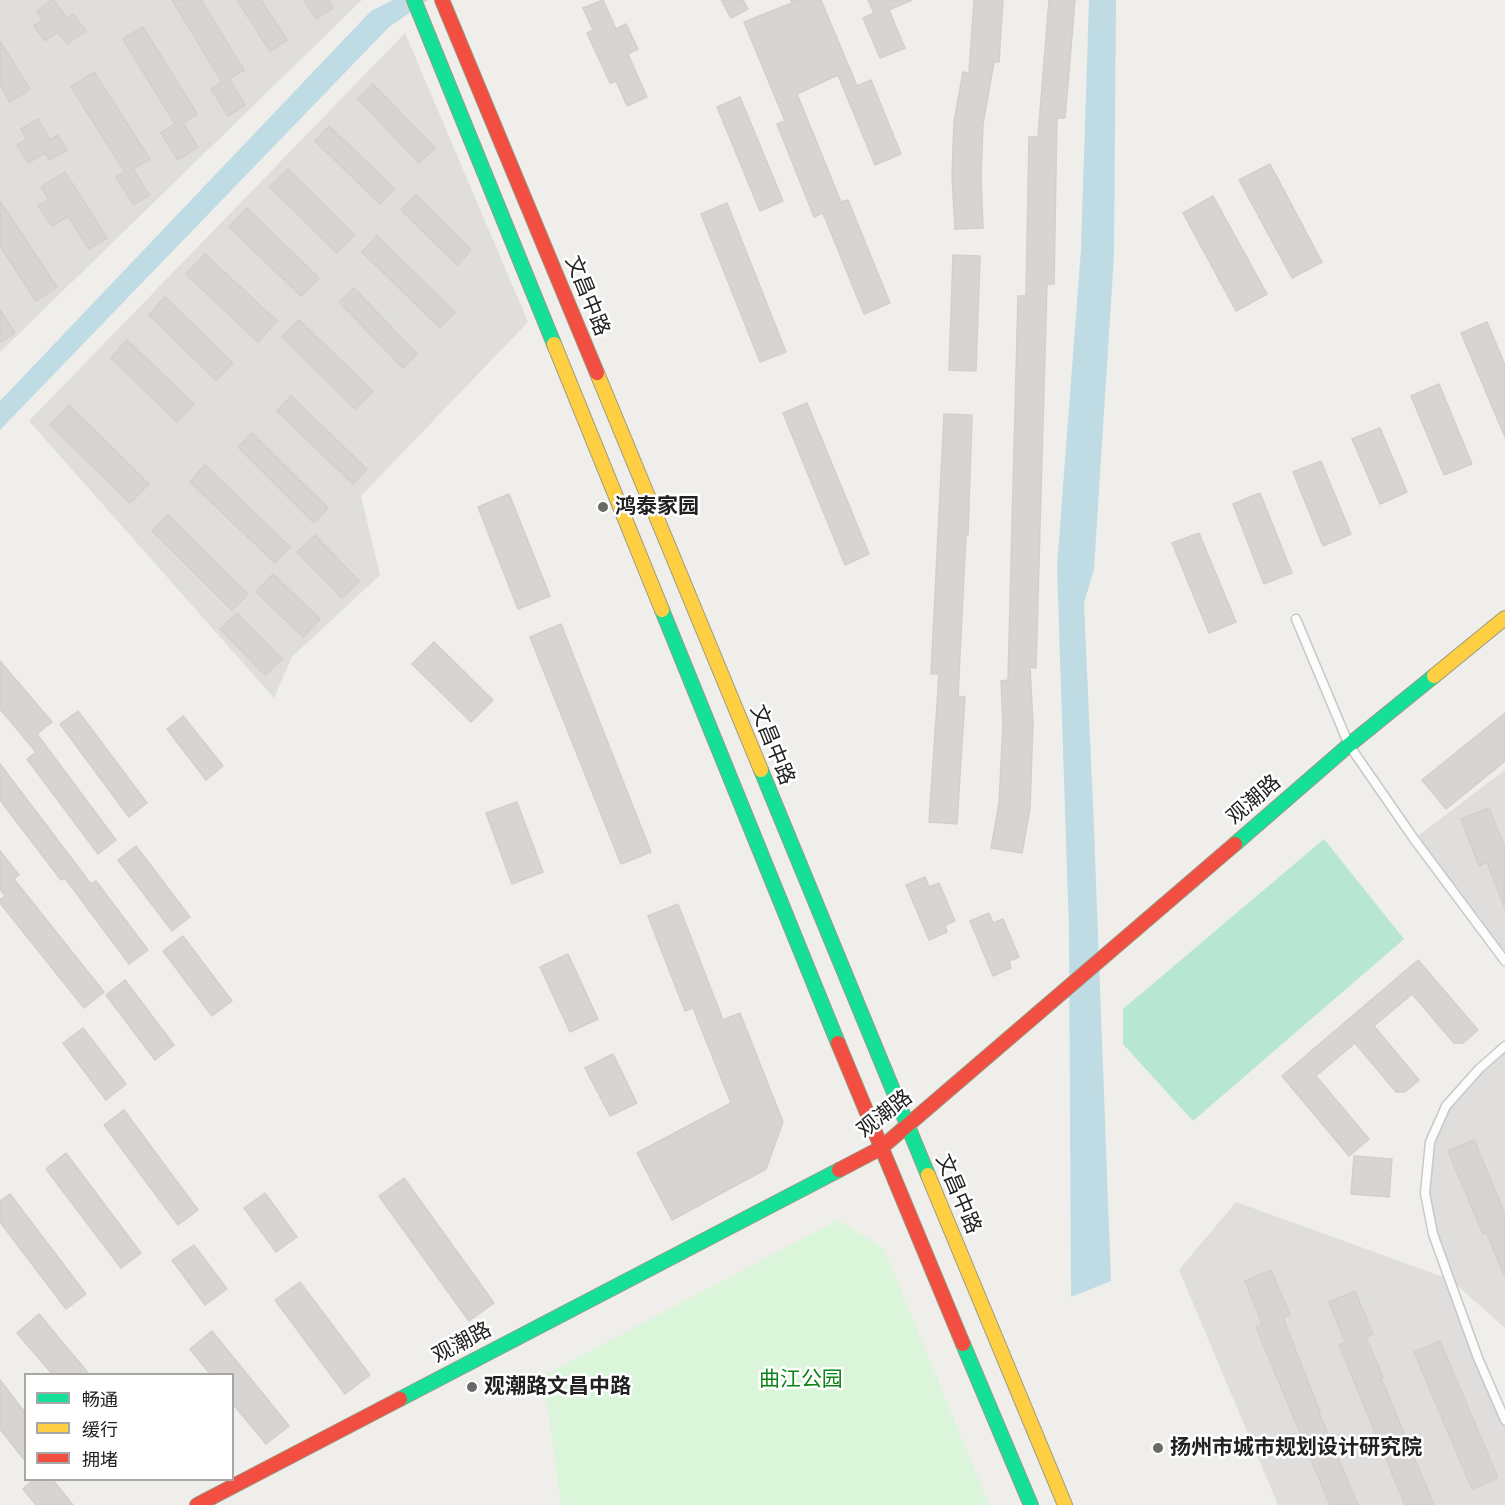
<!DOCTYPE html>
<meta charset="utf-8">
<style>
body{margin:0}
#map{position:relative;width:1505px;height:1505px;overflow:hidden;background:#f0eeeb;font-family:Cabin,"Noto Sans SC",sans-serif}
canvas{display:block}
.legend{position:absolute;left:24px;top:1373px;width:210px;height:108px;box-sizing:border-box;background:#fff;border:2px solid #a7a7a7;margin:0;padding:8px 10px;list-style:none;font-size:18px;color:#222}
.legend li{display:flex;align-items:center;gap:12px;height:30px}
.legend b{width:30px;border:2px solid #a7a7a7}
</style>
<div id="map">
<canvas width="1505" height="1505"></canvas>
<ul class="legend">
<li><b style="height:8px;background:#16e098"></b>畅通</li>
<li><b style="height:8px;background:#ffcf43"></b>缓行</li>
<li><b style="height:8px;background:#f24e42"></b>拥堵</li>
</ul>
</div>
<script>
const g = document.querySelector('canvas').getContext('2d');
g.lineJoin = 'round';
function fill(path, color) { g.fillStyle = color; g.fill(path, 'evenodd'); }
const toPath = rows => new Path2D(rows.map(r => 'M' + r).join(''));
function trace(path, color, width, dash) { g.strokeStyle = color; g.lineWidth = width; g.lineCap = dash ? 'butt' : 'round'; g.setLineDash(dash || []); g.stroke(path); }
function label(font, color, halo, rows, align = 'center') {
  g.font = font + ' Cabin,"Noto Sans SC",sans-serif'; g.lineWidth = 5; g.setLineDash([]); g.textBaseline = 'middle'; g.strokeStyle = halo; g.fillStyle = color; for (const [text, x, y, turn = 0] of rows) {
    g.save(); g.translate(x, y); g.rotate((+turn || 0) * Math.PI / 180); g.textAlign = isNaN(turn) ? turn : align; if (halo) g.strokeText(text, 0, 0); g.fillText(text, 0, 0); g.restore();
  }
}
fill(toPath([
 [0,0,362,0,0,352],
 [405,33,528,322,361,496,380,575,292,657,274,698,29,421],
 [1505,770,1505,961,1414,839],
 [1505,1046,1505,1328,1451,1280,1505,1420,1505,1505,1278,1505,1179,1270,1236,1202,1449,1279,1426,1200,1430,1142,1446,1106]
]), '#dfdedc');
fill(toPath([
 [838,1220,884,1249,989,1505,561,1505,548,1406,537,1379]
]), '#daf5da');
fill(toPath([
 [1324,839,1404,939,1193,1121,1123,1044,1123,1009]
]), '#b7e6d2');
fill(toPath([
 [393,0,428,0,389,27,0,430,0,401,371,11],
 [1089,0,1116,0,1114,255,1094,569,1084,603,1094,828,1111,1281,1071,1297,1069,931,1057,566,1081,249]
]), '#bfdbe3');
const building = toPath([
 [52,0,54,0,67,18,73,14,86,31,67,44,58,32,45,41,34,26,43,20,37,11,52,0],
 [172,0,201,0,244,70,229,79,245,105,228,116,211,89,222,82,172,0],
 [237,0,261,0,287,40,270,51,237,0],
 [304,0,328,0,333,8,316,19,304,0],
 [603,0,616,29,626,24,638,49,628,54,647,97,627,106,616,81,610,83,587,33,593,30,583,8,603,0],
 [721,0,743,0,748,9,731,18,721,0],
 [791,0,821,0,857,86,871,80,901,154,875,165,838,75,797,94,841,202,848,200,890,303,864,314,823,213,814,217,777,124,785,121,744,22,792,3,791,0],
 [868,0,912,0,889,10,905,48,880,58,863,18,874,13,868,0],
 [974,0,1003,0,999,62,994,62,983,124,981,177,983,228,955,229,952,176,954,122,963,72,969,73,974,0],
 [1049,0,1075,0,1065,118,1057,118,1054,284,1047,284,1036,668,1030,667,1033,724,1030,808,1022,853,991,848,999,803,1003,723,1001,681,1008,680,1018,296,1026,296,1029,137,1038,137,1049,0],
 [143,27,197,114,183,123,198,147,178,160,161,133,175,124,123,39,143,27],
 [0,41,30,89,10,102,0,85,0,41],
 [94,72,150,159,133,169,149,195,134,205,116,177,125,172,71,87,94,72],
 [373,84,435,148,419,163,358,99,373,84],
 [740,97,783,201,760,211,717,107,740,97],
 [38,119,50,140,58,135,67,150,49,160,45,153,28,163,17,145,27,139,21,129,38,119],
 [329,126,395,189,380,204,315,141,329,126],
 [1270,164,1322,262,1292,278,1239,180,1270,164],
 [288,169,355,235,337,253,270,187,288,169],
 [65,172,107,238,89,249,68,216,52,226,38,206,49,199,41,187,65,172],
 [416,195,471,250,457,265,401,210,416,195],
 [1213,196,1267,294,1236,311,1183,213,1213,196],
 [0,201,57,287,36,301,0,246,0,201],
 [727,203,786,352,760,362,701,214,727,203],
 [247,208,319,278,301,296,229,227,247,208],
 [377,236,455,312,440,328,362,252,377,236],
 [205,254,277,321,258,342,186,274,205,254],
 [953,255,980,256,976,371,949,370,953,255],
 [354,288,417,354,403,368,339,302,354,288],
 [165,297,233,363,216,380,149,315,165,297],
 [0,310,15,333,0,342,0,310],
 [299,320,373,391,355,409,282,337,299,320],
 [1487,322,1505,365,1505,437,1461,333,1487,322],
 [127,340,194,404,177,422,111,358,127,340],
 [1439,384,1472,464,1444,475,1411,396,1439,384],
 [291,396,367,469,353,484,277,411,291,396],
 [807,403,869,554,845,565,783,413,807,403],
 [69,405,149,484,130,503,50,425,69,405],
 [944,414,972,415,968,535,966,534,958,696,965,697,957,824,929,822,939,674,931,674,944,414],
 [1380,428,1407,492,1380,504,1352,439,1380,428],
 [252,433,328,508,314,523,238,447,252,433],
 [1321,461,1351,534,1323,546,1293,472,1321,461],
 [205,465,290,547,275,563,190,482,205,465],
 [1260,493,1292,573,1264,584,1233,504,1260,493],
 [509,494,550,596,518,609,478,507,509,494],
 [168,515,248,594,232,610,152,531,168,515],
 [1199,533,1236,622,1209,633,1172,543,1199,533],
 [315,535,359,581,342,598,297,552,315,535],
 [273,574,320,619,303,637,256,592,273,574],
 [237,613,282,659,265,675,220,629,237,613],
 [561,624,651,852,621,864,530,637,561,624],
 [434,642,493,700,471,722,412,664,434,642],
 [0,661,52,722,37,734,116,840,98,854,27,759,36,752,0,709,0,661],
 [78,711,147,803,129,817,60,724,78,711],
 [1505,713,1505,761,1446,809,1422,780,1505,713],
 [183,716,223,766,206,780,167,729,183,716],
 [0,764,91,884,96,881,148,950,129,964,65,878,61,880,0,800,0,764],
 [517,802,543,872,512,884,486,813,517,802],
 [1489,808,1505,848,1504,906,1487,862,1479,866,1461,819,1489,808],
 [136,846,190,917,172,931,118,860,136,846],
 [0,851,19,875,14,879,104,992,84,1008,0,903,0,900,5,896,0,889,0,851],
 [925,877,929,887,939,883,955,921,945,925,947,932,929,940,906,885,925,877],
 [678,904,723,1020,740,1013,783,1122,766,1169,672,1220,637,1153,731,1103,693,1008,685,1011,648,916,678,904],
 [989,913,993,923,1003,919,1019,957,1009,961,1011,968,993,976,970,921,989,913],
 [183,936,232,1001,212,1016,163,951,183,936],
 [568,954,598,1019,570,1032,540,967,568,954],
 [1418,960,1478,1030,1463,1043,1454,1043,1412,994,1374,1026,1419,1080,1405,1092,1396,1092,1355,1043,1316,1076,1369,1139,1349,1156,1282,1076,1418,960],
 [125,980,174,1045,155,1060,106,995,125,980],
 [83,1028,126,1084,106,1100,63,1043,83,1028],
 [613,1054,637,1103,610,1116,585,1068,613,1054],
 [124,1110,198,1210,178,1225,104,1125,124,1110],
 [1474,1140,1505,1214,1505,1277,1486,1232,1483,1234,1448,1151,1474,1140],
 [66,1153,141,1253,121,1268,46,1169,66,1153],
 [1354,1156,1392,1159,1389,1197,1351,1194,1354,1156],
 [404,1178,494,1303,469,1321,379,1196,404,1178],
 [265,1193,297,1237,276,1252,244,1208,265,1193],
 [10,1194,86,1294,66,1309,0,1222,0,1201,10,1194],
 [194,1245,227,1289,205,1305,172,1260,194,1245],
 [1271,1270,1290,1315,1283,1318,1320,1412,1319,1413,1358,1505,1330,1505,1256,1327,1262,1324,1245,1281,1271,1270],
 [300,1282,370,1375,345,1394,275,1300,300,1282],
 [1355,1291,1373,1334,1366,1337,1383,1377,1381,1378,1434,1505,1405,1505,1339,1345,1345,1342,1329,1302,1355,1291],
 [39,1314,89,1374,52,1374,17,1333,39,1314],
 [212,1331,289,1426,266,1444,232,1403,232,1374,210,1374,190,1349,212,1331],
 [1440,1341,1498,1478,1472,1489,1414,1352,1440,1341],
 [0,1380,26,1414,26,1462,0,1429,0,1380],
 [34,1479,52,1479,73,1505,36,1505,23,1489,34,1479]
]);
fill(building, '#d7d4d2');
trace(building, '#d3d0cc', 1.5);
const lane = toPath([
 [1296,619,1349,745,1414,839,1505,961],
 [1505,1046,1479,1069,1446,1106,1430,1142,1425,1193,1433,1234,1478,1358,1505,1420]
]);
const fast = toPath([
 [414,0,554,344],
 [662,610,838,1043],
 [761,770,928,1175],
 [1235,844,1349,745,1434,676],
 [963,1344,1031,1505],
 [400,1399,839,1170]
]);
const slow = toPath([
 [554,344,662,610],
 [597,373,761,770],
 [1434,676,1505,618],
 [928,1175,1065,1505]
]);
const jam = toPath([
 [442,0,597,373],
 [838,1043,963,1344],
 [839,1170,881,1148,1235,844],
 [197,1505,400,1399]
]);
trace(lane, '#c9c8c7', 11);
trace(fast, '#999a82', 16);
trace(slow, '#999a82', 16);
trace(jam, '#999a82', 16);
trace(lane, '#fdfcfc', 8);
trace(fast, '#16e098', 14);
trace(slow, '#ffcf43', 14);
trace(jam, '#f24e42', 14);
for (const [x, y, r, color] of [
 [603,507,6,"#6a6968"],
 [472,1387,6,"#6a6968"],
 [1158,1448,6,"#6a6968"]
]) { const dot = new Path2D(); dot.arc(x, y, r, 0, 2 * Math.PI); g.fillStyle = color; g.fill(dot); trace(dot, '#fff', 2); }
label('21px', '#222', '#fff', [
 ["文昌中路",587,296,68],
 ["文昌中路",772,745,68],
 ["观潮路",1254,800,-41],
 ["观潮路",885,1114,-38],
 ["文昌中路",958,1194,67],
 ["观潮路",462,1343,-28]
]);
label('bold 21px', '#222', '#fff', [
 ["鸿泰家园",615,507],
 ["观潮路文昌中路",484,1387],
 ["扬州市城市规划设计研究院",1170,1448]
], 'left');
label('21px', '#0c8416', '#fff', [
 ["曲江公园",801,1380]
]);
</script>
